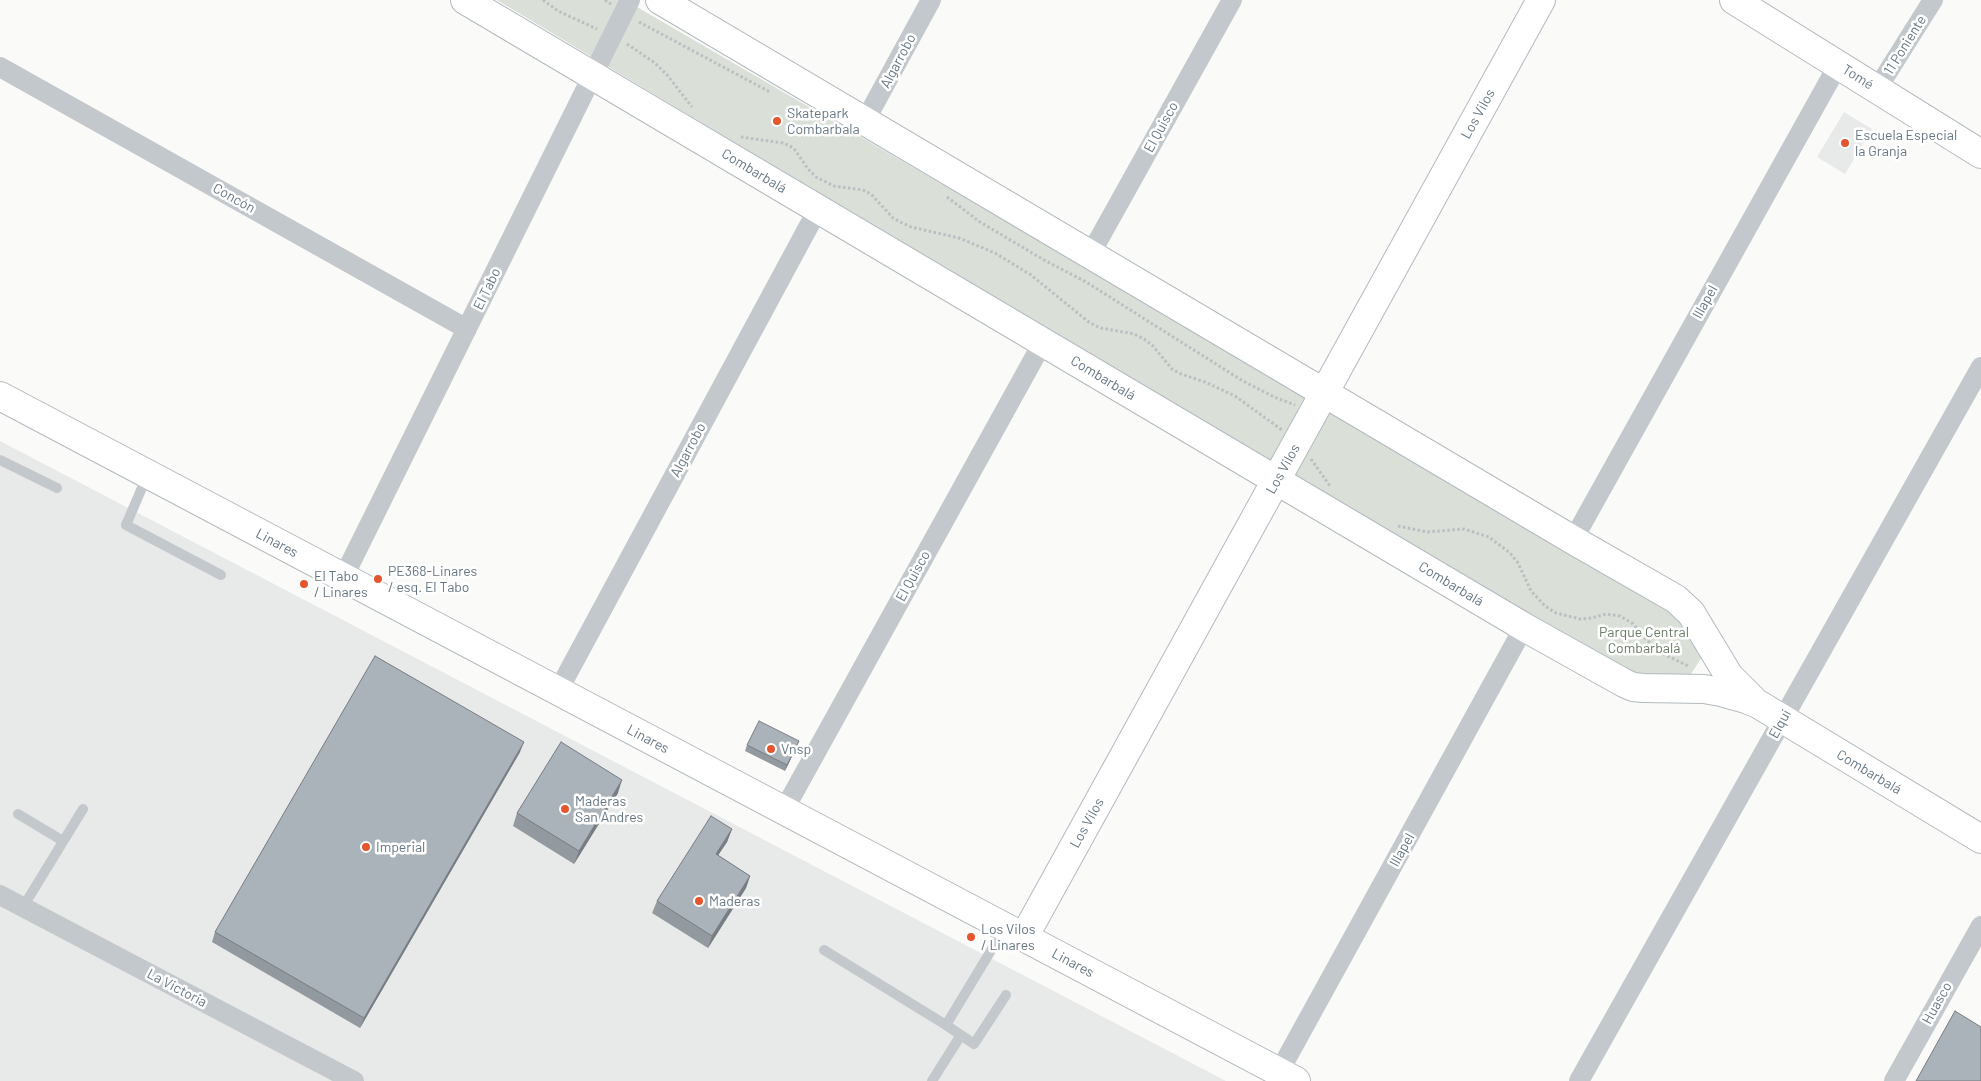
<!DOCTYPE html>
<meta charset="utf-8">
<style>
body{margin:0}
canvas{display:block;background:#fafaf8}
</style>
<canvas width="1981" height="1081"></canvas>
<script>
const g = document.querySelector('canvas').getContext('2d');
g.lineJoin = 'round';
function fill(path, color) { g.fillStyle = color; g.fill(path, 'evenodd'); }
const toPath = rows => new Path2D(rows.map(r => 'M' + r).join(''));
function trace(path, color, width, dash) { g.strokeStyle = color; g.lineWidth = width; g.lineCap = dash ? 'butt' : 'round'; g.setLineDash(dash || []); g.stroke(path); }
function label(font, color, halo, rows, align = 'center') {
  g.font = font + ' Barlow,sans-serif'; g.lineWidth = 5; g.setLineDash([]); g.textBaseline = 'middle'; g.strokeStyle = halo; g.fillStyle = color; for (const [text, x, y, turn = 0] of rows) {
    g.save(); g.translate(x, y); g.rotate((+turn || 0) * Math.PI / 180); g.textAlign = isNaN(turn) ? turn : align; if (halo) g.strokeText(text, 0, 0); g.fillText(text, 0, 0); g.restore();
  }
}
fill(toPath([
 [1844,112,1872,129,1845,174,1817,157],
 [0,441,1226,1081,0,1081]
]), '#e8e9e9');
fill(toPath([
 [497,0,625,0,1674,610,1702,657,1687,680,1633,681]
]), '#dadfd7');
const secondary = toPath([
 [465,0,1524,627,1624,683,1633,687,1643,688,1704,689,1721,692,1746,699,1758,704,1981,839],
 [660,0,1573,540,1676,599,1691,613,1729,676,1753,700],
 [1734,0,1981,154],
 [0,396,1296,1081],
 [1024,937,1541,0]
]);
trace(secondary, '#b3babf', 30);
trace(toPath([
 [543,0,558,11,597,29],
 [605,0,611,4],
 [639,22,770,92],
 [627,44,655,63,668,76,692,107],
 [741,137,783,143,790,146,795,150,808,169,816,177,834,186,863,190,871,194,893,218,902,223,911,227,959,238,995,253,1031,275,1090,323,1101,328,1134,334,1144,339,1152,345,1172,369,1181,374,1205,382,1235,396,1282,430],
 [947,197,980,222,1044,260,1086,282,1243,381,1274,397,1295,405],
 [1311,459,1330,486],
 [1398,526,1427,532,1464,529,1489,537,1510,553,1518,563,1531,591,1545,606,1556,613,1580,619,1592,618,1606,614,1620,616,1632,623,1656,650,1688,666]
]), '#bbbfc2', 3, [2.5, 2.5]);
trace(toPath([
 [0,460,57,488],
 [147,476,126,525,221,575],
 [18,814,63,841],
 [23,907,83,809],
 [1004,929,946,1025,974,1044,1006,995],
 [824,950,946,1025],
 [932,1081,961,1035]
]), '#c3c8cc', 10);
trace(toPath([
 [0,67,467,329],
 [1877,89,1933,0],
 [865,121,931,0],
 [1090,255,1232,0],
 [1573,540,1838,65],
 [343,578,630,0],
 [558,691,818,209],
 [784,810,1043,342],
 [0,895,354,1081],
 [1279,1072,1524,627],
 [1579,1081,1981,367],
 [1894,1081,1981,926]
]), '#c3c8cc', 20);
trace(secondary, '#fff', 28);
fill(toPath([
 [799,741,785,771,745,751,747,745],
 [520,752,360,1028,212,942,215,932],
 [618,793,574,864,513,826,517,813],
 [732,829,727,842,718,855,750,876,746,888,708,948,652,913,657,901]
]), '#929a9f');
fill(toPath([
 [799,741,796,748,785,771,787,765],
 [524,742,520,752,360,1028,364,1018],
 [622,780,618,793,574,864,579,851],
 [732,829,727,842,711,866,716,854],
 [750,876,746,888,708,948,712,936]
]), '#777d82');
const building = toPath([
 [375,656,524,742,364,1018,215,932,375,656],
 [759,721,799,741,787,765,747,745,759,721],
 [561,742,622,780,579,851,517,813,561,742],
 [711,816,732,829,716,854,750,876,712,936,657,901,711,816],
 [1955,1011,1981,1027,1981,1081,1916,1081,1955,1011]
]);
fill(building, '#aab3b9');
trace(building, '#777d82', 1);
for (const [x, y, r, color] of [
 [777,121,5,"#e4572e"],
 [1845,143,5,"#e4572e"],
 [378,579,5,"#e4572e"],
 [304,584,5,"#e4572e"],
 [771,749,5,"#e4572e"],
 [565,809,5,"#e4572e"],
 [366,847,5,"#e4572e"],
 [699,901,5,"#e4572e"],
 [971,937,5,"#e4572e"]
]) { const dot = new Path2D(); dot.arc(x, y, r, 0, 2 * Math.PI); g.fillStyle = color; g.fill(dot); trace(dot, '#fff', 2); }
label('14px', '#657683', '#fff', [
 ["11 Poniente",1905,45,-58],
 ["Algarrobo",898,61,-62],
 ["Tomé",1858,77,32],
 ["Los Vilos",1478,114,-61],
 ["El Quisco",1161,127,-61],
 ["Combarbalá",754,171,31],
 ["Concón",234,198,29],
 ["El Tabo",487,289,-64],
 ["Illapel",1705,302,-61],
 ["Combarbalá",1103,378,31],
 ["Algarrobo",688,450,-62],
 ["Los Vilos",1283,469,-61],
 ["Linares",277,543,28],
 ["El Quisco",913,576,-61],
 ["Combarbalá",1451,584,31],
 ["Elqui",1780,724,-61],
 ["Linares",648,739,28],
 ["Combarbalá",1869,772,31],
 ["Los Vilos",1087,823,-61],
 ["Illapel",1402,850,-61],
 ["Linares",1073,963,28],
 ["La Victoria",177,988,28],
 ["Huasco",1937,1003,-61]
]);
label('14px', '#657683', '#fff', [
 ["Skatepark",787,113],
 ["Combarbala",787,129],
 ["Escuela Especial",1855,135],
 ["la Granja",1855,151],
 ["PE368-Linares",388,571],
 ["/ esq. El Tabo",388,587],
 ["El Tabo",314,576],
 ["/ Linares",314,592],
 ["Vnsp",781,749],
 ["Maderas",575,801],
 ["San Andres",575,817],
 ["Imperial",376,847],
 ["Maderas",709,901],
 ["Los Vilos",981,929],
 ["/ Linares",981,945]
], 'left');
label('14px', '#687a64', '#fff', [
 ["Parque Central",1644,632],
 ["Combarbalá",1644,648]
]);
</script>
